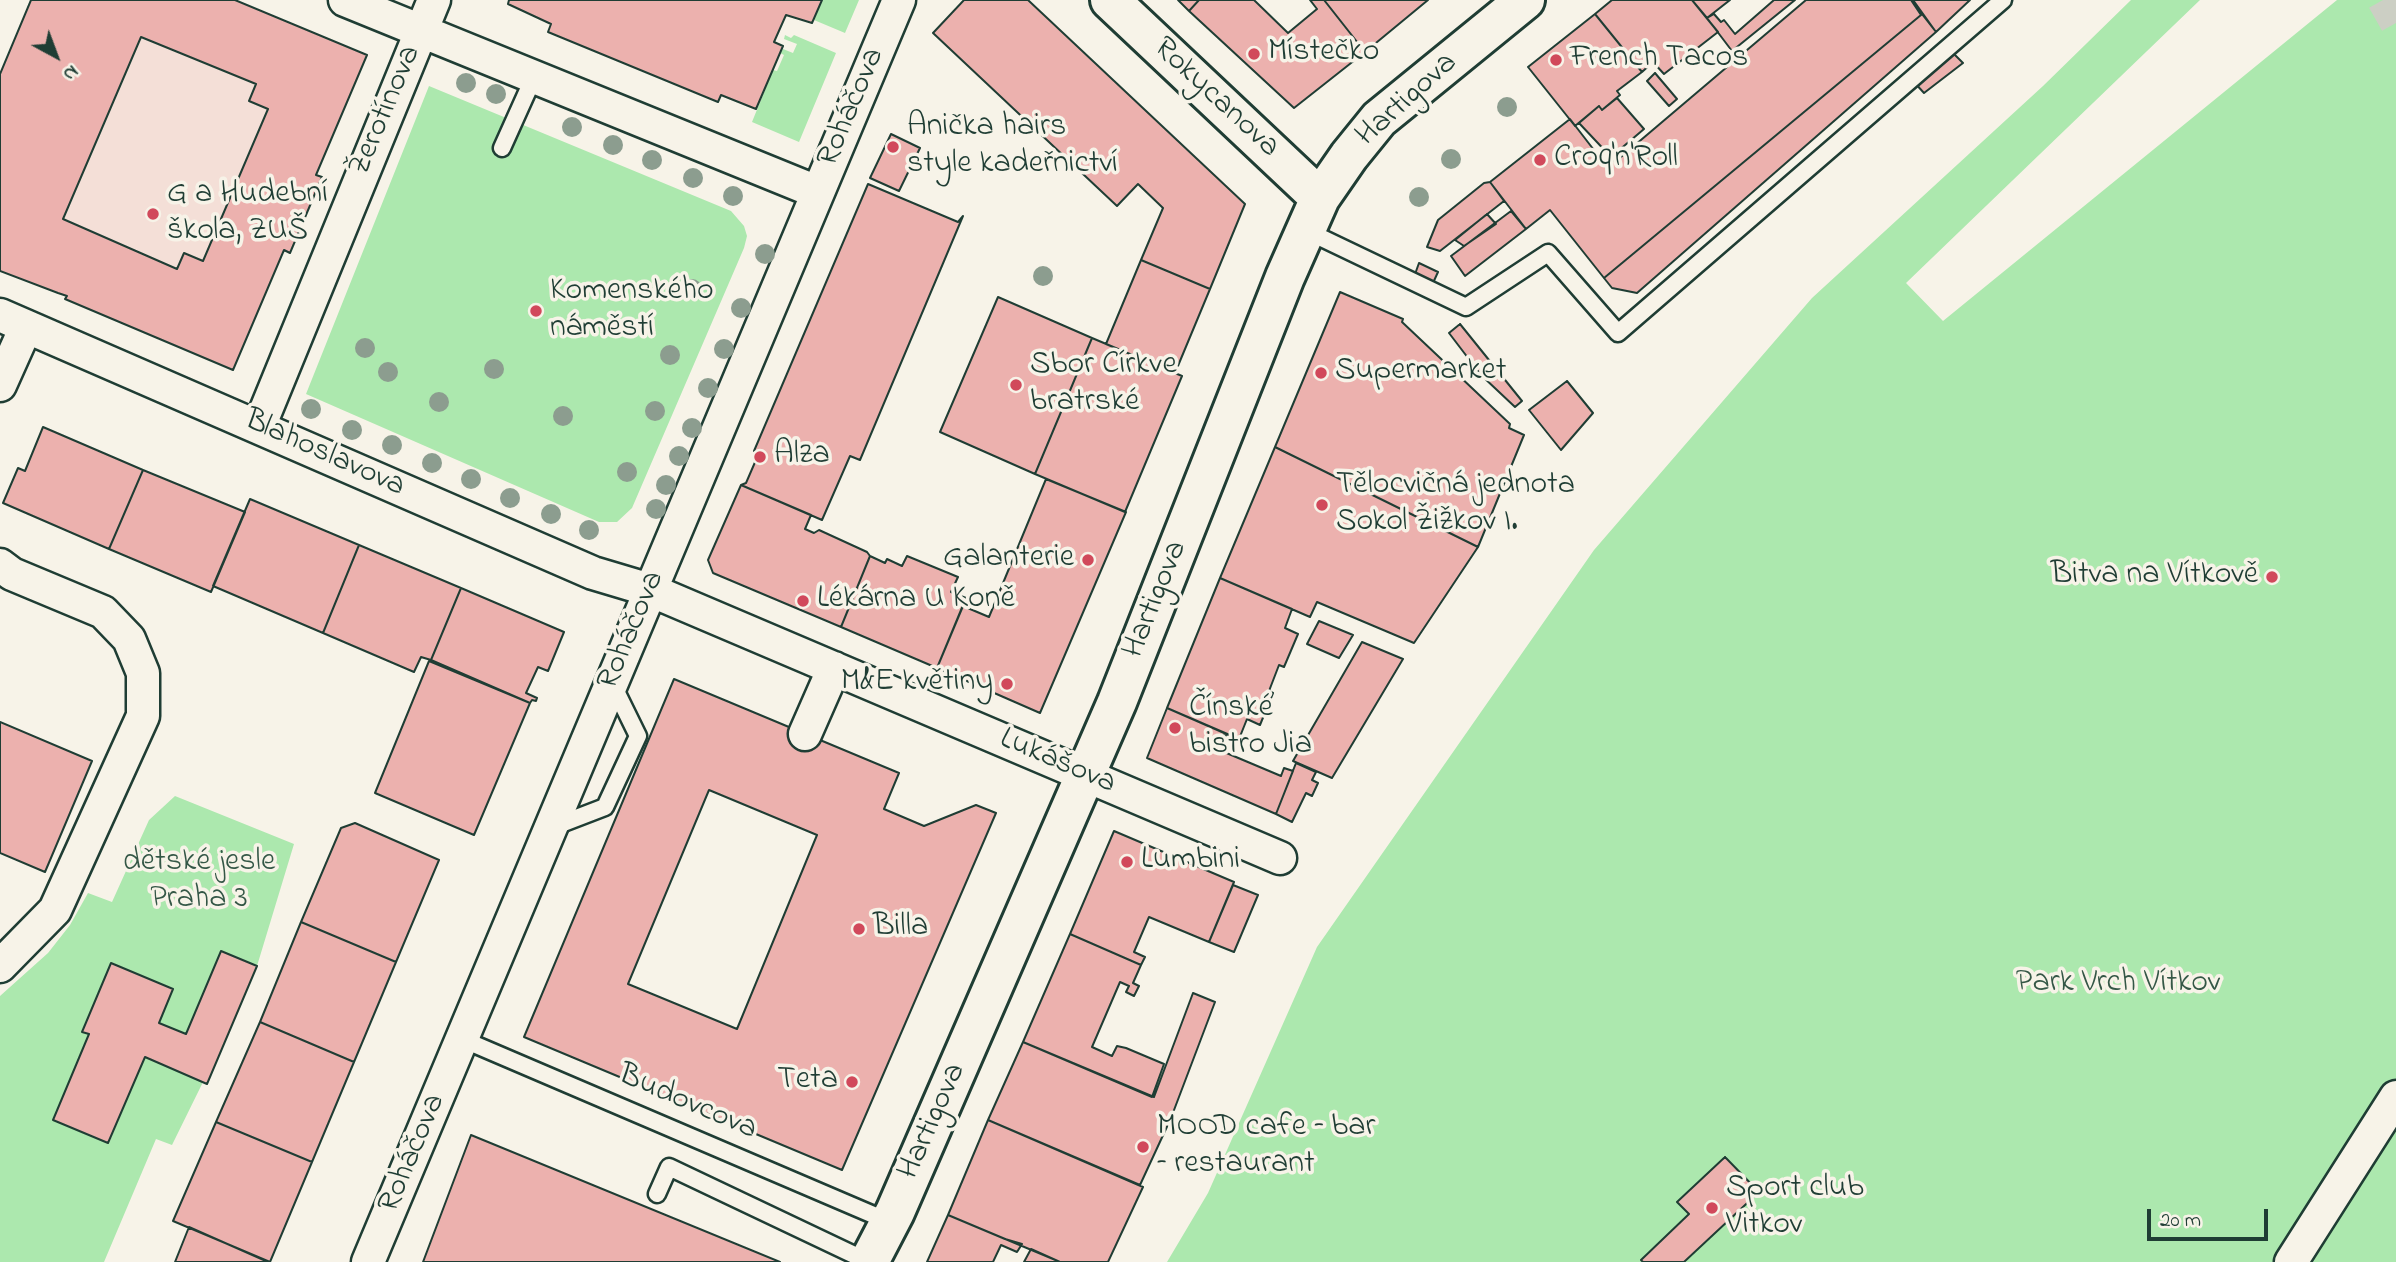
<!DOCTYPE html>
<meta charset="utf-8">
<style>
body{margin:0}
#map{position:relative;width:2396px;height:1262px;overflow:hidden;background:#f7f3e8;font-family:"Indie Flower",sans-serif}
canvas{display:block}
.north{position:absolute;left:21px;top:21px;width:70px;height:70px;-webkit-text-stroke:5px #f7f3e8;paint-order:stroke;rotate:139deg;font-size:19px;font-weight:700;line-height:28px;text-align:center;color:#1f3d34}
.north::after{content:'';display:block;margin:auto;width:24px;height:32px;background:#1f3d34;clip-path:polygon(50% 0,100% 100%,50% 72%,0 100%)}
.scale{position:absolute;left:2147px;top:1209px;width:121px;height:32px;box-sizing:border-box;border:4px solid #1f3d34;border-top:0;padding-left:9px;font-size:21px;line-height:24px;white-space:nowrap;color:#1f3d34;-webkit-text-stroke:5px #f7f3e8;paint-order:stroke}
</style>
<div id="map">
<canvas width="2396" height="1262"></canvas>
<div class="north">N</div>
<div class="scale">20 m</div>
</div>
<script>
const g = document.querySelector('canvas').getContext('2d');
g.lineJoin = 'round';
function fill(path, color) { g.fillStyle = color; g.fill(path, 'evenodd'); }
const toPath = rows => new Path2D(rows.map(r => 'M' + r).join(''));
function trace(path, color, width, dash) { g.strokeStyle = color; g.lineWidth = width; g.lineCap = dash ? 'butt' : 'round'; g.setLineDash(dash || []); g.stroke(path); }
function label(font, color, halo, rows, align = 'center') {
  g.font = font + ' "Indie Flower",sans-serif'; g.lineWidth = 7; g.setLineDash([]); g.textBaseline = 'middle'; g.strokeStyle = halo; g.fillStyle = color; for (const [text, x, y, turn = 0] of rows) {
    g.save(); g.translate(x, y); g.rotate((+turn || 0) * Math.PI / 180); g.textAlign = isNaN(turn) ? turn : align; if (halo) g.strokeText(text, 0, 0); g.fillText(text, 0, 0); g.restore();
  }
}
fill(toPath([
 [31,0,235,0,367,55,316,175,290,253,283,251,233,370,65,299,66,296,59,293,0,271,0,74]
]), '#f4dfd7');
fill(toPath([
 [822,0,859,0,845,33,814,20],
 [2131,0,2200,0,1906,283,1943,321,2337,0,2396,0,2396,1262,1167,1262,1208,1193,1317,947,1594,550,1812,298,2043,86],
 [785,35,791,38,794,35,836,53,799,142,752,122,773,70,777,71,784,55,780,53,783,49,793,53,797,44,784,39],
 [429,86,731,211,744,226,747,236,744,248,632,508,617,522,599,522,306,394],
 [175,796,294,844,257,966,221,951,186,1034,159,1023,173,989,111,963,82,1031,89,1034,53,1120,109,1143,145,1057,203,1082,172,1145,156,1139,104,1262,0,1262,0,996,48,953,70,925,88,893,112,902,149,820]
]), '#ace8ae');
const building = toPath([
 [31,0,235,0,367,55,316,175,322,177,290,253,284,250,233,370,65,299,67,296,58,293,0,271,0,74,31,0],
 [141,37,256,84,249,101,268,109,203,261,184,253,177,269,63,219,141,37],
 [509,0,822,0,812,23,786,15,774,42,783,46,756,109,721,95,718,102,548,32,551,24,508,4,509,0],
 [964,0,1028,0,1245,204,1210,289,1141,260,1163,208,1138,184,1117,206,933,33,964,0],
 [1178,0,1199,0,1189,11,1178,0],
 [1199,0,1254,0,1288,33,1317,9,1310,0,1324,0,1365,52,1294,108,1189,11,1199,0],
 [1324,0,1428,0,1365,52,1324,0],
 [1612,0,1692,0,1718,32,1664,74,1653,62,1642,72,1595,14,1612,0],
 [1692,0,1730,0,1707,18,1692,0],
 [1774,0,1795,0,1732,51,1707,18,1714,14,1721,22,1724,20,1735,34,1774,0],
 [1806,0,1911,0,1921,15,1604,278,1550,210,1526,229,1490,182,1570,119,1604,163,1611,157,1615,162,1806,0],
 [1911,0,1936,32,1637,293,1612,288,1604,278,1921,15,1911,0],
 [1913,0,1970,0,1936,32,1913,0],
 [1595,14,1642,72,1617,91,1620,95,1602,110,1599,106,1575,126,1528,67,1595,14],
 [1951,51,1963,63,1924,93,1914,82,1951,51],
 [1655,73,1677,99,1669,106,1647,81,1655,73],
 [1617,98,1644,129,1611,157,1579,123,1599,106,1602,110,1617,98],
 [891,134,920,148,899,191,870,178,891,134],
 [1490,182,1504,201,1440,251,1427,247,1438,220,1484,183,1490,182],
 [868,184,958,222,963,216,860,460,850,456,822,520,741,485,746,483,759,453,754,451,868,184],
 [1511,211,1526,229,1465,276,1451,256,1511,211],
 [1487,214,1496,224,1464,246,1455,240,1487,214],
 [1141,260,1210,289,1175,373,1106,344,1141,260],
 [1419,263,1438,272,1433,283,1414,277,1419,263],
 [1340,292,1403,319,1402,322,1510,424,1509,428,1524,435,1478,547,1275,447,1340,292],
 [998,297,1092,338,1035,474,940,432,998,297],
 [1460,324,1522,401,1515,407,1481,375,1449,333,1460,324],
 [1092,338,1182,376,1125,512,1035,474,1092,338],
 [1567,381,1593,413,1561,450,1529,410,1567,381],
 [43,427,143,470,109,549,3,503,18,468,25,471,43,427],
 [1275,447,1478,547,1414,643,1317,602,1310,617,1220,578,1275,447],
 [143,470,245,512,211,592,109,549,143,470],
 [1046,479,1126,512,1040,713,937,668,963,606,989,617,1046,479],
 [741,485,811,515,805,529,814,533,819,530,867,552,870,556,841,627,713,573,708,560,741,485],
 [250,499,359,545,323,633,213,586,250,499],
 [359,545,461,588,431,660,421,657,414,672,323,633,359,545],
 [870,556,885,563,887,559,902,566,907,556,958,577,951,592,966,598,937,668,841,627,870,556],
 [1220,578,1292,609,1285,628,1298,634,1284,667,1279,665,1269,691,1273,693,1260,725,1247,719,1239,739,1167,708,1220,578],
 [461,588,564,632,548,671,538,667,526,693,537,698,536,701,532,700,530,703,431,660,461,588],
 [1319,621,1353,635,1339,658,1307,644,1319,621],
 [1362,642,1403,659,1332,778,1293,761,1362,642],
 [429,661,530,703,474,835,375,793,429,661],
 [674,679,899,773,884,809,924,826,976,805,996,813,842,1170,524,1037,674,679],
 [709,790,817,835,737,1029,628,984,709,790],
 [1167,708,1231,736,1230,738,1223,735,1217,749,1281,776,1284,768,1293,771,1276,814,1147,758,1167,708],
 [0,722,92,761,45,872,0,853,0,722],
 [1296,763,1316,772,1312,780,1318,783,1312,796,1306,793,1292,822,1276,814,1296,763],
 [355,823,439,860,396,962,301,922,341,828,355,823],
 [1114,831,1234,882,1209,942,1149,917,1134,952,1145,957,1141,965,1070,934,1114,831],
 [1233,885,1258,895,1234,952,1209,942,1233,885],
 [301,922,396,962,354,1062,260,1022,301,922],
 [1070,934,1141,965,1133,983,1139,986,1134,996,1126,992,1129,986,1120,982,1092,1047,1112,1056,1117,1046,1126,1048,1164,1064,1152,1097,1023,1042,1070,934],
 [221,951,257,966,207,1084,145,1057,108,1143,53,1120,89,1034,82,1032,111,963,173,989,159,1023,186,1034,221,951],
 [1193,993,1215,1002,1171,1118,1140,1185,988,1120,1023,1042,1154,1097,1193,993],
 [260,1022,354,1062,312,1162,216,1122,260,1022],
 [988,1120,1143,1187,1108,1262,1060,1262,948,1215,988,1120],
 [216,1122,312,1162,270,1262,173,1221,216,1122],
 [471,1135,780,1262,423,1262,471,1135],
 [1725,1157,1759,1192,1684,1262,1643,1262,1641,1260,1689,1214,1677,1202,1725,1157],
 [948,1215,1005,1239,1022,1244,1017,1252,1001,1245,993,1262,927,1262,948,1215],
 [189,1227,268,1262,175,1262,189,1227],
 [1031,1249,1060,1262,1024,1262,1031,1249]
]);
fill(building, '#ecb1ae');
trace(building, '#1f3d34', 2);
trace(toPath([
 [2383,0,2396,23]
]), '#cccfc4', 32, [32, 16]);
const lane = toPath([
 [502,148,533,79],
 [1305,230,1466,307,1548,253,1618,333,2003,0],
 [553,827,605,807,638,736,613,685],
 [462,1039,890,1222],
 [657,1194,669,1167,869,1262]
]);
const street = toPath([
 [345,0,817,192],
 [0,315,593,573,650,590,1280,858],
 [0,385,26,327],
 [259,427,434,0],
 [0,565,12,574,103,612,129,639,143,673,143,716,55,910,0,966],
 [805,734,834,668],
 [368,1262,899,0],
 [2291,1262,2396,1097]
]);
const secondary = toPath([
 [1110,0,1320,198],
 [869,1262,895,1212,1117,702,1285,277,1320,198,1349,156,1379,119,1525,0]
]);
trace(lane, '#1f3d34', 21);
trace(street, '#1f3d34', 37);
trace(secondary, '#1f3d34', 44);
trace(lane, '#f7f3e8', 16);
trace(street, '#f7f3e8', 32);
trace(secondary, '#f7f3e8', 38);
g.fillStyle = '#8c9d8f';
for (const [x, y] of [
 [466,83],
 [496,94],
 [1507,107],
 [572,127],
 [613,145],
 [1451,159],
 [652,160],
 [693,178],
 [733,196],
 [1419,197],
 [765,254],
 [1043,276],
 [692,289],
 [741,308],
 [365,348],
 [724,349],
 [670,355],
 [494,369],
 [388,372],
 [708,388],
 [439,402],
 [311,409],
 [655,411],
 [563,416],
 [692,428],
 [352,430],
 [392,445],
 [679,456],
 [432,463],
 [627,472],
 [471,479],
 [666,485],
 [510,498],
 [656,509],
 [551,514],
 [589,530]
]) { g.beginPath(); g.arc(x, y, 10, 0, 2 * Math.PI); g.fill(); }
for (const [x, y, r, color] of [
 [1254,54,7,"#d1495b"],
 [1556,60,7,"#d1495b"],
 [893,147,7,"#d1495b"],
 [1540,160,7,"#d1495b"],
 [153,214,7,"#d1495b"],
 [536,311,7,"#d1495b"],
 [1321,373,7,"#d1495b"],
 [1016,385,7,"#d1495b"],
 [760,457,7,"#d1495b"],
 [1322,505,7,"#d1495b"],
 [1088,560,7,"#d1495b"],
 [2272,577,7,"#d1495b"],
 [803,601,7,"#d1495b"],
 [1007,684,7,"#d1495b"],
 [1175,728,7,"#d1495b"],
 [1127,862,7,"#d1495b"],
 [859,929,7,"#d1495b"],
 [852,1082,7,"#d1495b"],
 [1143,1147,7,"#d1495b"],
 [1712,1208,7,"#d1495b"]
]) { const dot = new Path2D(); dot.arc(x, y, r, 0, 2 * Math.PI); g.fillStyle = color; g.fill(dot); trace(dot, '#f7f3e8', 2.5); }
label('32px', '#1f3d34', '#f7f3e8', [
 ["Místečko",1268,54],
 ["French Tacos",1570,60],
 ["Anička hairs",907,129],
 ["style kadeřnictví",907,166],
 ["Croq'n'Roll",1554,160],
 ["G a Hudební",167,196],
 ["škola, ZUŠ",167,233],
 ["Komenského",550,293],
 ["náměstí",550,330],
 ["Sbor Církve",1030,367],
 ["bratrské",1030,404],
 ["Supermarket",1335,373],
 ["Alza",774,457],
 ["Tělocvičná jednota",1336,487],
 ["Sokol Žižkov I.",1336,524],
 ["Galanterie",1074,560,"right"],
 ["Bitva na Vítkově",2258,577,"right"],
 ["Lékárna U Koně",817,601],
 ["M&E květiny",993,684,"right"],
 ["Čínské",1189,710],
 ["bistro Jia",1189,747],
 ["Lumbini",1141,862],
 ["Billa",873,929],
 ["Teta",838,1082,"right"],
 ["MOOD cafe – bar",1157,1129],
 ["– restaurant",1157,1166],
 ["Sport club",1726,1190],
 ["Vitkov",1726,1227]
], 'left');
label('32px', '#1f3d34', '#f7f3e8', [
 ["Rokycanova",1215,99,43],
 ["Hartigova",1408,101,-42],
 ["Roháčova",853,108,-67],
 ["Žerotínova",387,111,-67],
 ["Blahoslavova",324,455,24],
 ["Hartigova",1157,600,-68],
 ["Roháčova",633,631,-67],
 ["Lukášova",1057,763,23],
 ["Budovcova",687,1104,23],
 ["Hartigova",934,1122,-66],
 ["Roháčova",414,1154,-67]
]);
label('32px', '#345746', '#f7f3e8', [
 ["dětské jesle",199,864],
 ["Praha 3",199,901],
 ["Park Vrch Vítkov",2118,985]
]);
</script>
